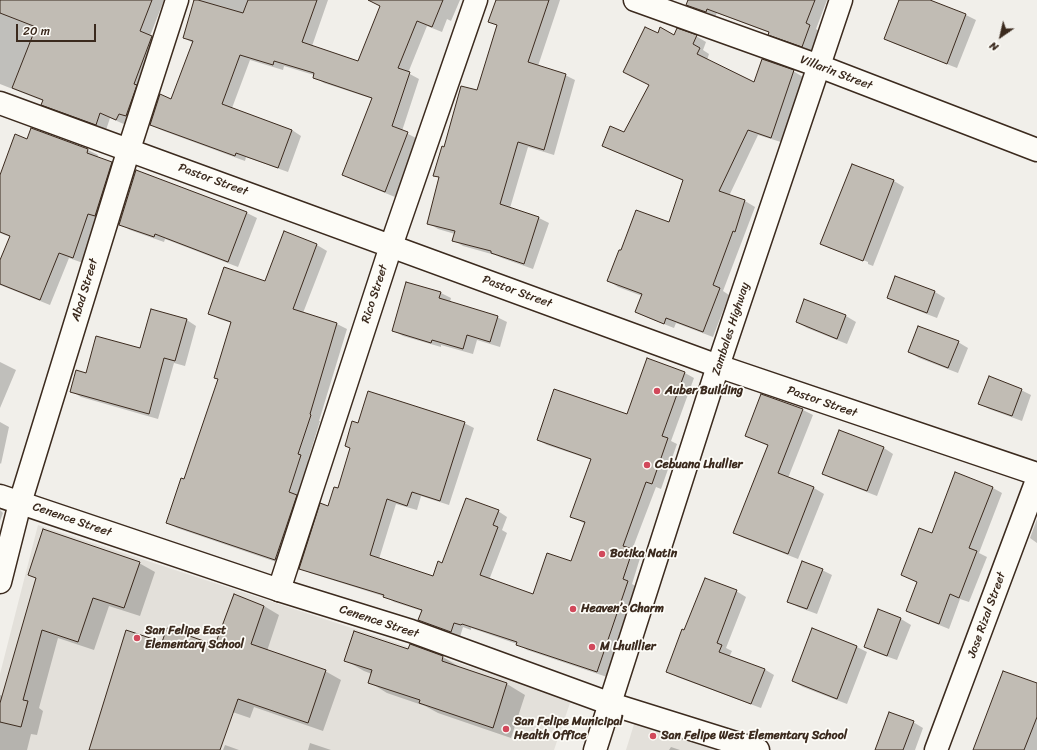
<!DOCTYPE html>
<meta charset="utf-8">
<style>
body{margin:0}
#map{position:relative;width:1037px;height:750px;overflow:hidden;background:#f1efea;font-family:Sriracha,sans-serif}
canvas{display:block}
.north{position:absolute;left:981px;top:16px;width:40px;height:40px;-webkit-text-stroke:3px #fdfcf7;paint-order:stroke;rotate:214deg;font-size:11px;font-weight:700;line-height:16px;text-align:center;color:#3b2a1e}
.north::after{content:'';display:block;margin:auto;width:14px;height:18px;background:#3b2a1e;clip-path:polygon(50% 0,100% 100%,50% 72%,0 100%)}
.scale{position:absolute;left:16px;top:24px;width:80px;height:18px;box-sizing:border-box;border:2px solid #3b2a1e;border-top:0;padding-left:5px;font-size:12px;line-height:14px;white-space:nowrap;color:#3b2a1e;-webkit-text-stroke:3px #fdfcf7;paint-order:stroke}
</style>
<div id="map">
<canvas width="1037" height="750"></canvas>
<div class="north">N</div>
<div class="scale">20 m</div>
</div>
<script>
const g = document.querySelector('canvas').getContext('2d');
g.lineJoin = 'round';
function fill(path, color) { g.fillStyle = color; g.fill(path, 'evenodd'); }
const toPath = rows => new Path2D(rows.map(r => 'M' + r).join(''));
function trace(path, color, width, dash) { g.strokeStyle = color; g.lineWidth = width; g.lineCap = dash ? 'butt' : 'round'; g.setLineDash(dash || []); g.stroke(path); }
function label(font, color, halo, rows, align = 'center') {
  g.font = font + ' Sriracha,sans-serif'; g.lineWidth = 3.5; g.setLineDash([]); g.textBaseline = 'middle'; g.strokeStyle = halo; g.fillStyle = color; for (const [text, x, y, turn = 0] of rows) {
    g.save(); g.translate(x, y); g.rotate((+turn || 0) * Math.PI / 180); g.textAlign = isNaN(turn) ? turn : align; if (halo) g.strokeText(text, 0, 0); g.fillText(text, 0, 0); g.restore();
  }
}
fill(toPath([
 [38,525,571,700,554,750,0,750,0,674],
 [635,721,716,750,626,750]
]), '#e3e0da');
fill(toPath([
 [0,0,164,0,150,36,161,42,126,125,110,118,106,130,52,110,42,104,43,101,0,84],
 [195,0,328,0,312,46,359,62,381,6,378,0,460,0,451,21,447,19,442,32,427,26,408,73,419,79,402,131,418,139,395,197,353,180,343,174,373,99,324,83,314,77,314,75,284,66,283,70,250,60,232,108,292,130,301,136,288,172,246,157,245,161,161,130,151,125,172,100,193,43,184,38],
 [497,0,560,0,538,66,565,75,575,80,554,155,528,147,510,208,539,218,549,223,533,269,502,258,495,255,463,246,453,240,455,234,438,229,428,223,440,178,435,175,445,148,477,91,498,26,489,21],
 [689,0,827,0,816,29,819,31,812,52,779,40,770,33,717,13,715,17,697,10,687,5],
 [900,0,927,0,966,15,976,20,957,68,895,44,885,39],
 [658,34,696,36,706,42,703,50,709,54,707,60,755,84,793,71,803,77,781,142,758,135,729,196,745,201,755,207,723,291,729,295,713,337,676,323,674,328,646,317,636,312,642,296,618,287,609,281,669,223,684,181,613,151,603,145,624,133,650,85],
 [32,129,88,150,98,155,97,158,112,163,121,168,83,263,69,258,50,305,0,285,0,263,10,237,0,233,0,178,28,140],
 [852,165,894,181,904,187,873,266,868,264,868,262,831,247,831,249,822,244],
 [136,172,247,213,257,218,238,267,165,239,164,242,130,230,120,224],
 [284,233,317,245,327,251,303,313,337,324,347,329,319,421,320,421,308,460,310,461,285,565,177,528,167,523,184,481,219,379,232,323,219,319,209,313,265,282],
 [896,277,935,292,945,298,937,318,898,303,888,298],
 [407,283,441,293,451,298,450,302,497,317,507,322,500,347,477,340,473,354,441,345,441,347,403,336,394,331],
 [805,300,846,316,856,322,847,344,807,328,797,322],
 [187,320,196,326,185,366,174,363,158,419,81,397,71,391,86,374,141,350],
 [958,342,968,348,958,373,919,358,909,352],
 [0,362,16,370,0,408],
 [685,373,694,378,671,441,677,444,661,489,656,487,632,550,641,555,632,584,637,587,607,677,527,650,517,644,471,628,471,630,463,627,460,637,428,625,419,620,422,611,394,602,386,597,310,573,300,568,329,507,339,489,359,424,464,423,474,428,449,505,421,496,417,510,396,504,379,559,434,578,443,564,498,511,507,517,502,530,507,533,489,580,534,595,572,562,585,524,571,516,592,460,547,445,538,440,628,416],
 [1021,390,1031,395,1022,421,989,409,979,403],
 [761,395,803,410,813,415,788,478,814,488,824,494,798,559,744,538,735,533,768,446,746,436],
 [0,422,9,427,1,464,0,463],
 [840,431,884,448,893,454,877,496,833,479,823,474],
 [993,488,1002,493,979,553,987,557,969,602,960,599,949,629,917,616,907,611,918,583,902,575,932,534],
 [0,510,3,513,0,521],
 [1037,519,1037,543,1030,538],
 [139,563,155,572,140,616,109,606,94,650,58,638,39,708,43,711,37,735,31,734,27,750,0,750,0,695,3,696,39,570],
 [822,570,832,575,817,614,798,607,788,601],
 [736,591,746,597,726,648,732,651,729,657,764,669,774,675,761,708,677,677,668,671],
 [234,596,264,606,279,615,267,651,325,671,341,680,323,731,254,707,250,718,215,706,199,750,90,750,163,643,216,646],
 [878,611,901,619,911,625,897,660,874,652,865,646],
 [813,630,857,647,867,652,847,704,803,687,793,681],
 [410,645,443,657,461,668,461,669,507,684,525,695,511,738,438,713,425,706,387,693,369,682,372,674,364,671,345,660,409,650],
 [1037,684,1037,750,973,750],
 [913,722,923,728,915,750,876,750],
 [310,743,331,750,308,750],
 [225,745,239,750,223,750],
 [671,747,680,750,669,750]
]), '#0003');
const building = toPath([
 [0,0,152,0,140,31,152,36,134,84,137,85,126,116,119,114,116,120,100,113,96,125,41,105,43,100,12,88,36,27,0,13,0,0],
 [194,0,198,0,243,13,248,0,317,0,302,42,358,61,380,6,368,0,443,0,432,27,417,21,398,68,410,72,392,126,408,132,385,192,342,175,372,98,313,78,314,73,274,61,273,65,240,55,222,104,292,130,278,168,236,153,235,156,150,125,160,94,171,99,193,41,183,38,194,0],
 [496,0,549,0,528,62,566,74,544,150,518,142,500,204,539,217,524,264,491,253,491,251,452,241,455,231,427,224,439,177,433,176,442,146,444,147,461,86,477,90,497,25,488,22,496,0],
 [688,0,815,0,806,23,810,25,802,47,768,35,769,32,707,9,706,12,686,5,688,0],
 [899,0,930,0,966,14,947,64,884,39,899,0],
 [645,27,658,33,660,27,674,35,677,28,697,35,693,44,700,48,697,54,754,82,762,59,794,70,771,138,748,130,719,191,745,200,735,232,733,231,713,285,720,288,703,332,666,318,664,324,635,312,642,294,607,281,619,250,621,250,636,210,669,222,683,180,602,146,610,126,624,132,649,85,623,72,645,27],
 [31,128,88,149,87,153,112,162,95,216,88,214,73,258,59,253,40,300,0,284,0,260,10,236,0,232,0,175,15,134,27,139,31,128],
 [852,164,894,180,863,261,820,244,852,164],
 [136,170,247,212,228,262,155,234,154,237,119,225,136,170],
 [284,231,317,244,293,309,337,323,310,414,311,415,298,454,301,455,289,492,297,495,275,560,166,523,181,478,184,479,218,379,214,378,231,322,208,314,224,267,265,281,284,231],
 [895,276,935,291,927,313,887,298,895,276],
 [406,282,441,292,439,298,498,316,490,342,467,335,463,349,432,340,431,343,392,331,406,282],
 [804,299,846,315,837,339,796,322,804,299],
 [151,309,187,319,175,361,164,358,149,414,70,392,76,370,86,373,96,336,140,348,151,309],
 [918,326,959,341,948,368,908,352,918,326],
 [647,358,685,372,662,436,668,438,652,484,646,482,623,546,633,549,623,579,628,581,597,672,516,645,517,642,462,624,461,625,454,623,451,632,418,620,422,610,383,597,384,595,299,569,320,503,328,506,334,487,338,488,350,448,345,446,352,421,358,423,368,391,465,422,440,501,412,492,407,506,387,499,370,555,433,576,438,561,442,563,466,498,499,510,493,525,498,527,480,575,533,594,547,553,571,561,585,522,570,517,591,459,537,440,554,389,627,414,647,358],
 [989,376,1022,389,1012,416,978,404,989,376],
 [761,394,803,409,778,473,814,487,788,554,733,533,768,445,745,436,761,394],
 [839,430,884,447,867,491,822,474,839,430],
 [955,472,993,487,969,548,977,551,959,598,950,594,939,624,906,611,917,582,901,575,919,528,932,533,955,472],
 [43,529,140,562,124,608,93,598,78,642,42,630,23,700,28,701,21,727,0,722,0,703,36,578,28,575,43,529],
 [802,561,823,569,807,609,787,602,802,561],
 [705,578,737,590,717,643,722,645,719,652,765,669,751,704,666,672,682,629,684,630,705,578],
 [234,594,264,606,251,644,326,670,308,723,238,699,220,750,89,750,126,630,162,642,167,628,215,645,234,594],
 [878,609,901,618,887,656,864,647,878,609],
 [812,628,857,646,837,699,792,681,812,628],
 [354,631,408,649,410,644,443,656,442,661,507,683,493,728,419,703,420,700,368,683,372,670,344,661,354,631],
 [1003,671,1037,683,1037,717,1024,750,973,750,1003,671],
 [889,712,914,721,903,750,875,750,889,712]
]);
fill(building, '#c1bcb4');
trace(building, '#3b2a1e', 1);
const minor = toPath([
 [635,0,819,66,1037,150],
 [0,103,718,366,1037,474],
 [0,582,20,503,129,149,177,0],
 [279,590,391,246,476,0]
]);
const tertiary = toPath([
 [0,496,279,590,411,631,611,704,758,750],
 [936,750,1037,480]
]);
const primary = toPath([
 [595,750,718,366,841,0]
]);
trace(minor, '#3b2a1e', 25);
trace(tertiary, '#3b2a1e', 25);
trace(primary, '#3b2a1e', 25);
trace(minor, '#fdfcf7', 22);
trace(tertiary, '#fdfcf7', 22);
trace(primary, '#fdfcf7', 22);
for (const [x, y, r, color] of [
 [657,391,4,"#d1495b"],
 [647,465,4,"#d1495b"],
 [602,554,4,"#d1495b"],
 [573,609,4,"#d1495b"],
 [137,638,4,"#d1495b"],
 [592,647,4,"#d1495b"],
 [506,729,4,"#d1495b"],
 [653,736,4,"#d1495b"]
]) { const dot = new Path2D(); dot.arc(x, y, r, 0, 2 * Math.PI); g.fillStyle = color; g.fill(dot); trace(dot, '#fdfcf7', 1.5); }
label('12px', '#3b2a1e', '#fdfcf7', [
 ["Villarin Street",836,73,21],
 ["Pastor Street",213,180,20],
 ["Abad Street",85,290,-73],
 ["Pastor Street",517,292,20],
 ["Rico Street",375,294,-72],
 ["Zambales Highway",731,329,-72],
 ["Pastor Street",822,402,19],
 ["Cenence Street",72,520,19],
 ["Jose Rizal Street",987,615,-70],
 ["Cenence Street",379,622,18]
]);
label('bold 12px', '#3b2a1e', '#fdfcf7', [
 ["Auber Building",665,391],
 ["Cebuana Lhullier",655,465],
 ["Botika Natin",610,554],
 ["Heaven’s Charm",581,609],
 ["San Felipe East",145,631],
 ["Elementary School",145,645],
 ["M Lhuillier",600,647],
 ["San Felipe Municipal",514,722],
 ["Health Office",514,736],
 ["San Felipe West Elementary School",661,736]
], 'left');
</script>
